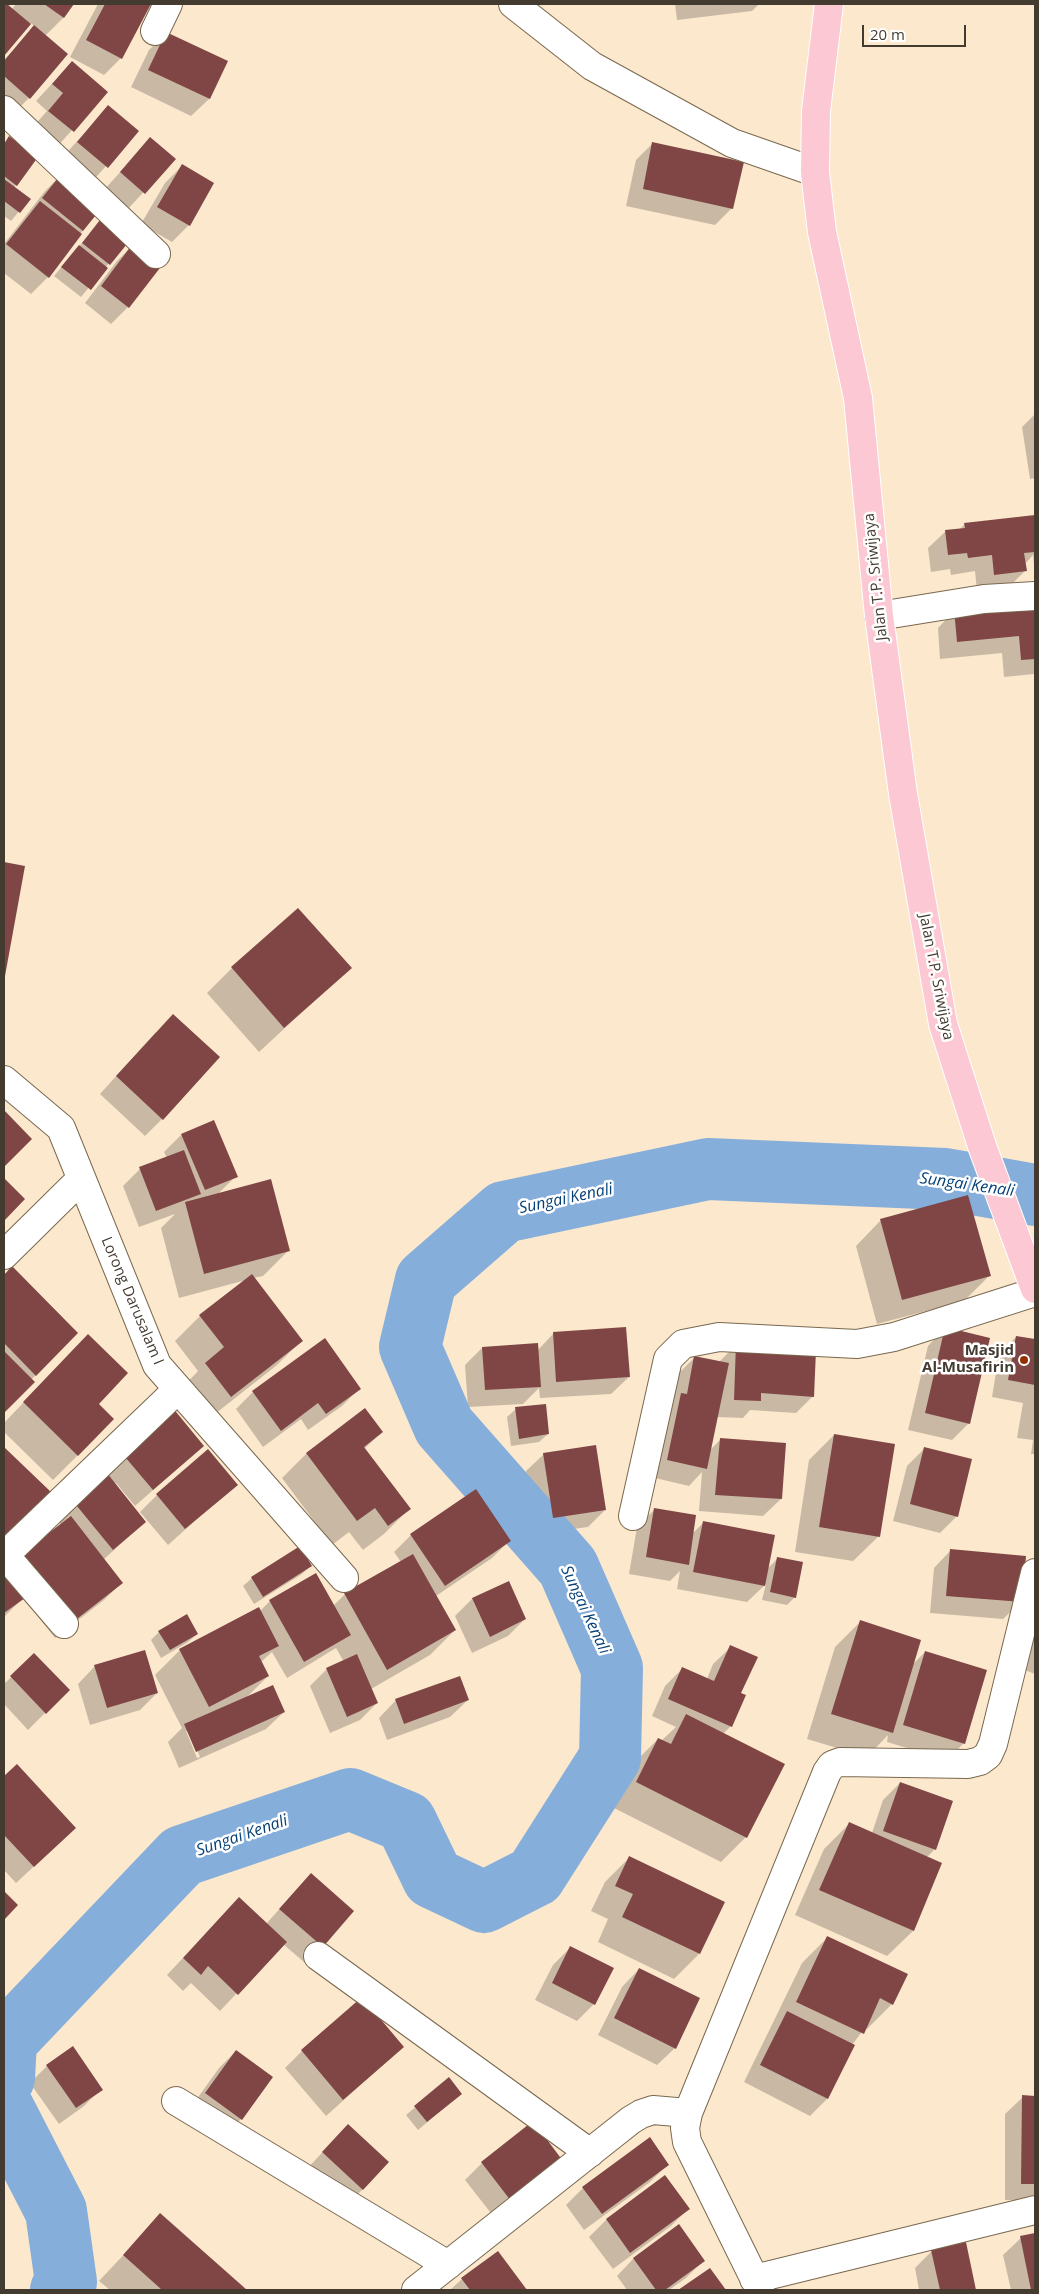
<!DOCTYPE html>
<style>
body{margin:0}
#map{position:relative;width:1039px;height:2294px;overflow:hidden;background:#fce8cd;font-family:"Open Sans",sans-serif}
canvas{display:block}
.frame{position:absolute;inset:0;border:5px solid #433b30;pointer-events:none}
.scale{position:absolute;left:862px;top:25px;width:104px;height:22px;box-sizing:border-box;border:2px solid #433b30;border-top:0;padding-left:6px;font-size:15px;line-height:18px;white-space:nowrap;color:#433b30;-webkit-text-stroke:4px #fff;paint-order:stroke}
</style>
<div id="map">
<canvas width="1039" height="2294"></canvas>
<div class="frame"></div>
<div class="scale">20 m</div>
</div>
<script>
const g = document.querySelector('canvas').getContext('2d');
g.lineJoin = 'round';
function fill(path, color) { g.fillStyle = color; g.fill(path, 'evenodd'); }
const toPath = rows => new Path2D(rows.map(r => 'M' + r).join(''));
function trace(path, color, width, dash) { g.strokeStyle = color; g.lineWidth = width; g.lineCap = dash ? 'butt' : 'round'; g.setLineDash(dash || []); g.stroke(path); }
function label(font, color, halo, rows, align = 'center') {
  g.font = font + ' "Open Sans",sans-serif'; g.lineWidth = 5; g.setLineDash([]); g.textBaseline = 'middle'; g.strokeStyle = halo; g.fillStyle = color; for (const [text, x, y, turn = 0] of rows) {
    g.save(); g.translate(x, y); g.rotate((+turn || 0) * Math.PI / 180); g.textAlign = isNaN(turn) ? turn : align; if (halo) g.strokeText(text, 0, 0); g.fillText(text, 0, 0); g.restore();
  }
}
fill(toPath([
 [4,4,12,9,16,4,73,4,63,18,45,36,29,98,12,115,4,108,4,60,35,26,30,23,4,54],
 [98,4,149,4,121,58,104,75,70,57],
 [675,4,759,4,752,11,677,20],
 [166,33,226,62,209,99,191,116,131,87,149,50],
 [72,62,106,92,56,148,32,128,47,111,36,101],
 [108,107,137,131,90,184,61,159],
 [9,138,16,185,14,188,29,199,11,221,4,216,4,144],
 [150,139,174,159,127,210,104,190],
 [653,143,732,208,715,225,626,206,636,160],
 [182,166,189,225,172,242,141,224,165,183],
 [62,174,102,205,48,277,31,294,4,273,4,244,45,191],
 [103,218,129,239,81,297,54,276],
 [134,244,128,307,111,324,85,303,117,261],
 [1035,414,1035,478,1030,479,1022,427],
 [965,524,1035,527,1035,574,1033,555,1025,564,1025,571,1008,588,977,591,975,571,951,575,950,569,931,572,928,548,946,531,959,530],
 [1035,602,1034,674,1004,677,1002,653,940,659,938,628,955,610],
 [4,864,23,867,4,974],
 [232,968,350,968,259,1052,207,993],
 [156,1032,162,1119,145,1136,100,1094],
 [4,1112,30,1139,4,1165],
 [181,1135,236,1176,218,1194,288,1251,263,1276,253,1278,302,1340,277,1365,206,1421,181,1389,198,1371,175,1341,200,1316,246,1280,179,1298,161,1228,175,1214,139,1227,123,1186,140,1169,167,1158,164,1152],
 [881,1220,989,1276,964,1301,877,1324,856,1246],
 [12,1268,77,1333,31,1380,33,1382,4,1411,4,1277],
 [945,1328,969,1423,952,1440,908,1430,928,1346],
 [553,1334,629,1377,611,1394,540,1398,539,1388,523,1404,468,1407,465,1365,482,1348,538,1350],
 [1016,1337,1035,1340,1035,1454,1031,1454,1033,1440,1017,1438,1023,1403,992,1397,999,1354],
 [737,1344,813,1396,796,1413,750,1410,743,1418,717,1417,710,1450,720,1440,781,1499,763,1516,699,1511,702,1472,689,1486,651,1477,678,1374,695,1357,719,1362],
 [63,1361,97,1404,78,1455,53,1480,4,1432,4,1423],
 [359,1389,342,1406,308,1430,301,1419,263,1447,236,1409,253,1392],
 [516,1409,548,1434,539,1442,511,1446,507,1417],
 [382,1432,364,1449,409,1509,384,1534,363,1550,349,1532,332,1545,282,1478,307,1453],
 [834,1435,879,1536,853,1561,795,1552,809,1460],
 [203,1446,135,1506,116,1483,114,1484,145,1522,103,1560,121,1583,104,1600,55,1638,23,1598,4,1617,4,1571,61,1525,56,1518,121,1451],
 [4,1449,50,1493,4,1543],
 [924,1449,957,1516,940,1533,893,1521,907,1466],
 [544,1454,605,1510,588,1527,536,1534,526,1471],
 [236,1484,168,1545,140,1512,157,1495],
 [476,1491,510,1540,492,1558,436,1596,455,1630,430,1655,371,1689,377,1703,360,1720,330,1733,310,1686,327,1669,344,1662,336,1648,287,1678,272,1652,261,1662,268,1676,246,1698,284,1712,266,1729,179,1768,168,1742,182,1728,155,1675,180,1650,260,1611,270,1601,315,1575,333,1606,345,1594,401,1562,394,1552,411,1535],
 [186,1731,189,1731,200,1757,197,1758],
 [654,1510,692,1534,704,1522,768,1568,778,1558,795,1597,787,1605,762,1600,766,1584,747,1602,677,1589,680,1571,670,1581,629,1574,637,1527],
 [299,1548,310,1566,302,1574,254,1604,243,1586,252,1578],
 [951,1550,1021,1602,1003,1619,930,1613,934,1568],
 [508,1583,525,1619,508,1636,472,1653,455,1616,472,1599],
 [860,1622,912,1665,925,1652,964,1743,947,1760,887,1742,888,1735,867,1757,807,1739,835,1647],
 [159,1632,197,1634,188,1642,161,1658,151,1640],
 [1035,1633,1035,1674,1022,1669],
 [731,1647,739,1694,731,1726,723,1734,746,1837,721,1862,612,1807,633,1764,658,1739,661,1741,676,1727,652,1716,665,1686,682,1669,707,1679,713,1664],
 [34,1655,68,1690,28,1730,4,1704,4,1684],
 [95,1666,157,1693,140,1710,90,1725,78,1684],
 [396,1700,468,1700,450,1717,387,1740,379,1718],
 [17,1766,57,1845,16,1883,4,1870,4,1778],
 [900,1783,952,1801,934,1850,927,1857,941,1863,913,1931,887,1956,795,1915,824,1849,849,1824,872,1833,883,1800],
 [630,1857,723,1903,699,1954,674,1979,598,1942,608,1919,591,1911,605,1882],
 [311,1874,322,1946,305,1963,283,1944,220,2011,191,1983,183,1991,167,1975,222,1916,266,1924],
 [827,1938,892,2004,867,2029,865,2028,852,2045,854,2046,827,2099,810,2116,744,2082,802,1963],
 [571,1947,594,2004,577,2021,535,2000,553,1965],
 [639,1969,675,2048,657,2065,598,2035,622,1987],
 [403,2047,326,2116,285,2068,302,2051],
 [236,2051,241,2119,224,2136,189,2110,219,2068],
 [47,2066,101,2089,84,2106,59,2124,30,2083],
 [449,2079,460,2094,418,2130,406,2115],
 [1023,2097,1035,2097,1035,2201,1005,2200,1005,2114],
 [649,2139,668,2164,650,2182,584,2230,566,2205,583,2188],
 [331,2143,363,2189,346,2206,306,2170],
 [562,2161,494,2217,465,2180,482,2163],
 [665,2177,688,2209,671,2226,613,2269,589,2237,606,2220],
 [161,2215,245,2290,110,2290,99,2281],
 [1035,2234,1035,2290,1011,2290,1003,2255,1021,2238],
 [965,2244,975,2290,919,2290,915,2268,932,2251],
 [498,2252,525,2290,450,2290,462,2279],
 [634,2258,703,2261,686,2278,669,2290,627,2290,617,2276]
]), '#0003');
trace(toPath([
 [4,2078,6,2041,182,1856,350,1799,406,1822,433,1878,484,1902,535,1876,610,1758,612,1668,568,1567,444,1426,410,1347,426,1280,504,1212,708,1169,945,1179,1035,1195],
 [4,2110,56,2211,66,2282,61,2290]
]), '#86aedb', 62);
fill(toPath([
 [4,4,7,4,31,24,4,56],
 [44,4,74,4,64,18],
 [105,4,151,4,122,59,86,40],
 [34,25,68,54,30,99,4,76,4,61],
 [166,32,228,61,210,99,148,70],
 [72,61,108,92,74,132,48,111,63,93,52,84],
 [108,105,139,131,108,168,77,142],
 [9,136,38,157,17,186,4,176,4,144],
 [150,137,176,159,145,194,120,172],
 [652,142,744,162,733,209,643,189],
 [182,164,214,183,190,226,157,207],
 [62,173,104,205,83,231,42,198],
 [4,179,31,199,20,213,4,201],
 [40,201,82,234,49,278,6,244],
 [103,216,131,239,110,265,82,243],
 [134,242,163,264,129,308,101,286],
 [79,245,108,268,91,290,61,267],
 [1035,515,1035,552,1024,553,1027,571,994,575,992,555,968,558,967,553,948,555,945,530,965,528,964,523],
 [1035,601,1035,659,1021,660,1019,636,957,642,954,609],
 [4,862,25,866,5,976,4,975],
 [298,908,352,968,284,1028,231,967],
 [173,1014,220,1057,163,1120,116,1076],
 [4,1110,32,1139,4,1167],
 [214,1120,238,1177,205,1190,181,1134],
 [184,1150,201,1194,156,1211,139,1167],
 [4,1178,25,1199,4,1221],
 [271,1179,290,1251,204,1274,185,1202],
 [968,1195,991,1276,902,1300,880,1219],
 [12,1266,78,1333,36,1376,4,1343,4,1275],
 [252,1274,303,1341,231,1397,205,1363,224,1347,199,1315],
 [626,1327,630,1377,556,1382,553,1332],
 [945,1327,990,1338,970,1424,925,1413],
 [88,1334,128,1373,99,1404,114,1419,78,1456,23,1402],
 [1016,1336,1035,1339,1035,1385,1008,1380],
 [325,1338,361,1389,326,1414,318,1403,281,1431,252,1391],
 [538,1343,541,1387,485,1390,482,1347],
 [736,1343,816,1350,814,1397,761,1393,761,1401,734,1400],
 [4,1351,35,1382,4,1413],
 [694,1356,729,1363,707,1469,667,1460,681,1393,687,1394],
 [546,1404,549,1434,519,1439,515,1407],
 [172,1407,204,1446,153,1490,120,1451],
 [365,1408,383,1432,364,1447,411,1509,388,1526,375,1508,357,1521,306,1453],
 [834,1434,895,1444,880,1537,819,1527],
 [720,1438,786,1443,782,1499,715,1495],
 [596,1445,606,1510,553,1518,543,1453],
 [4,1447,52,1493,8,1540,4,1535],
 [924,1447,972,1459,958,1517,910,1504],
 [208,1449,238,1485,185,1529,156,1494],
 [107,1473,146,1522,113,1550,72,1500],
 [476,1489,511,1541,445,1586,410,1534],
 [654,1508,696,1515,689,1565,646,1557],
 [71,1516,123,1583,73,1622,20,1555],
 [703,1521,775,1535,765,1586,693,1572],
 [300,1546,312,1566,263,1597,251,1577],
 [950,1549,1026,1556,1022,1602,946,1596],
 [413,1554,456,1630,387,1670,344,1593],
 [777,1557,803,1562,796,1598,770,1592],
 [4,1569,25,1598,4,1613],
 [316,1573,351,1635,304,1662,269,1600],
 [509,1581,526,1619,490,1637,472,1598],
 [259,1607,279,1646,259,1656,269,1676,209,1707,179,1649],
 [187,1614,198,1634,170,1650,158,1631],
 [860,1620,921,1640,893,1733,831,1714],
 [730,1645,758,1657,741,1693,746,1695,732,1727,668,1699,682,1667,714,1681],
 [145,1650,158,1693,107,1708,94,1665],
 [925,1651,987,1670,965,1744,903,1725],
 [34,1653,70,1690,46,1714,10,1676],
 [357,1654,378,1703,347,1717,326,1668],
 [460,1676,469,1700,404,1724,395,1699],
 [273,1685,285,1712,196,1752,184,1724],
 [686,1714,785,1764,747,1838,636,1782,658,1738,671,1744],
 [17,1764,76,1828,34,1867,4,1835,4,1776],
 [900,1782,953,1801,936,1850,883,1831],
 [849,1822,942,1863,914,1931,819,1890],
 [629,1856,725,1902,700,1954,622,1917,633,1894,615,1886],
 [311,1873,354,1911,323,1947,279,1909],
 [4,1891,18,1905,4,1920],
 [239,1897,287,1942,238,1995,208,1966,201,1975,183,1958],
 [827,1936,908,1974,893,2005,880,1998,864,2034,796,2002],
 [570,1946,614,1968,595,2005,552,1983],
 [639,1968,700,1998,676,2049,614,2018],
 [362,1997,404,2047,343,2100,301,2050],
 [787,2011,855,2045,828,2099,760,2065],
 [73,2046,103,2090,76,2108,46,2065],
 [236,2050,273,2077,242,2120,205,2093],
 [449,2077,462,2094,427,2122,414,2106],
 [1022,2095,1035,2096,1035,2184,1021,2184],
 [533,2121,563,2161,511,2201,481,2162],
 [348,2124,389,2162,363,2190,322,2152],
 [650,2137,669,2165,602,2214,582,2187],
 [665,2175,690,2209,630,2253,606,2219],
 [160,2213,247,2290,162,2290,123,2255],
 [679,2224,705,2261,665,2290,656,2290,633,2258],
 [1035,2233,1035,2290,1031,2290,1020,2236],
 [966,2242,976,2290,940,2290,931,2250],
 [498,2251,527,2290,470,2290,461,2278],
 [710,2268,726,2290,678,2290]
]), '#7f4645');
const minor = toPath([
 [513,4,592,66,732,143,815,172],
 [155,31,168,4],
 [4,110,156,254],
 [879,616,984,599,1035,596],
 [4,1080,61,1128,157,1365,344,1578],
 [4,1255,81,1179],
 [633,1516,668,1359,683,1344,719,1337,857,1344,894,1337,1035,1292],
 [4,1554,64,1624],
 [5,1555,178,1389],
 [318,1956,590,2153],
 [176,2101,448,2265],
 [754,2279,1035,2210],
 [416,2290,631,2120,641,2114,653,2110,688,2113],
 [760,2290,687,2142,685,2128,688,2113,827,1772,832,1765,840,1762,968,1764,980,1761,988,1755,993,1744,1035,1573]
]);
const major = toPath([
 [829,4,816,111,815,172,822,232,858,398,879,616,903,794,943,1024,982,1146,1035,1289]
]);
trace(minor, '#79684f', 30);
trace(major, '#fff', 30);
trace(minor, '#fff', 28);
trace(major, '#fcc8d4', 28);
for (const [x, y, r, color] of [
 [1024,1360,5,"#942f00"]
]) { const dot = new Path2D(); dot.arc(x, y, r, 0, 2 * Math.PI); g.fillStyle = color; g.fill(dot); trace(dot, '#fff', 2); }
label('15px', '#433b30', '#fff', [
 ["Jalan T.P. Sriwijaya",876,577,-96],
 ["Jalan T.P. Sriwijaya",936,977,79],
 ["Lorong Darusalam I",132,1301,67]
]);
label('bold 15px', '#433b30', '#fff', [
 ["Masjid",1014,1351],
 ["Al-Musafirin",1014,1368]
], 'right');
label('italic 16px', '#064178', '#fff', [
 ["Sungai Kenali",967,1185,8],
 ["Sungai Kenali",566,1199,-12],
 ["Sungai Kenali",585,1610,65],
 ["Sungai Kenali",242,1836,-19]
]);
</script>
